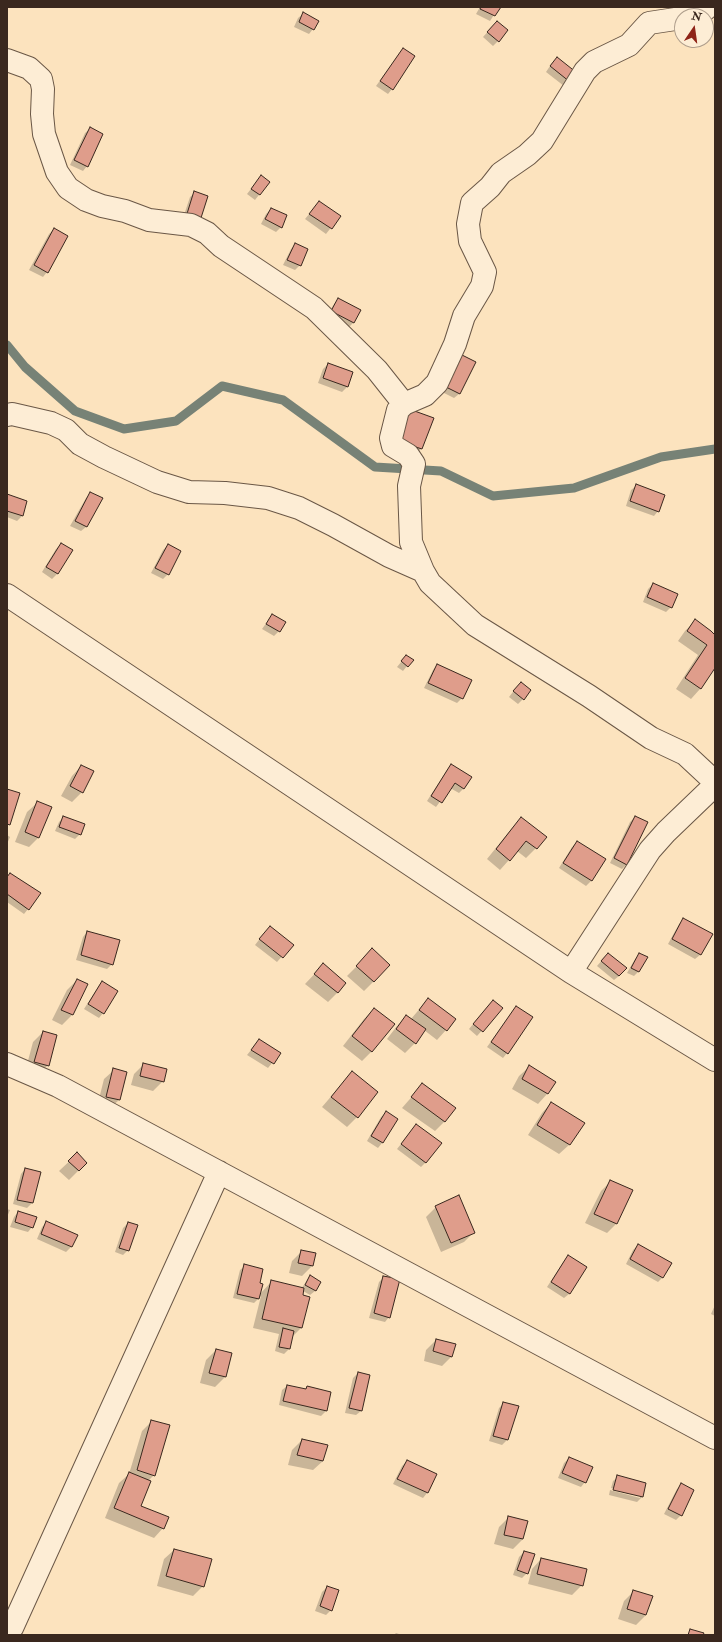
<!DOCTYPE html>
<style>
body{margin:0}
#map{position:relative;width:722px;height:1642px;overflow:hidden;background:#fce3be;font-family:"IM FELL Double Pica",serif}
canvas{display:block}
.frame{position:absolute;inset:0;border:8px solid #3a281e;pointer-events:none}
.north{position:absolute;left:674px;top:8px;width:40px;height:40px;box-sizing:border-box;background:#fdedd5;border:1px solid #af9e8c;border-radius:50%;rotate:13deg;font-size:11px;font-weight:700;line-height:16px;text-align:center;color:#3a281e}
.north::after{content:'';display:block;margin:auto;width:14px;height:18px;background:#8f2418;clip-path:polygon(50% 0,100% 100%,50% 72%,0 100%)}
</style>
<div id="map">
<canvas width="722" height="1642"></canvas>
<div class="frame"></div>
<div class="north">N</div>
</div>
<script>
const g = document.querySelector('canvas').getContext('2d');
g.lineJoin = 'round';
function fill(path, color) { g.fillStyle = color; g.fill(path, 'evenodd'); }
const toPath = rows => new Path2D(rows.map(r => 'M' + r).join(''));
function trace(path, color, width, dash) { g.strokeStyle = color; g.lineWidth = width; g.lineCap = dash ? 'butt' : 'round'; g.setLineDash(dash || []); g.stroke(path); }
fill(toPath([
 [480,7,499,7,490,21,476,14],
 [303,14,313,29,309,34,294,27,298,18],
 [492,27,498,41,493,46,483,37],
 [403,49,392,89,388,94,376,86],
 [552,63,575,73,564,86,546,72],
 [90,129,87,166,83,171,70,165,85,133],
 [261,176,269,182,255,200,247,194],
 [195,193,207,197,182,221,190,197],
 [319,202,340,216,326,234,305,219],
 [271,209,281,227,276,232,261,224,266,214],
 [54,229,47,272,43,277,29,270,49,234],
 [295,245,300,265,295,270,283,265,291,249],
 [338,299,354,322,349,327,327,316,334,304],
 [474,362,459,394,454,398,438,390],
 [328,364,352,373,347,387,342,392,318,383,323,369],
 [404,415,421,449,417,453],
 [636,486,658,511,654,516,626,506,631,490],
 [91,493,101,499,86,527,81,531,70,526,86,498],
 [7,496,26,502,22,516,17,521,7,517],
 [61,544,71,551,57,574,52,579,42,572,56,549],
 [168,545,168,574,163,579,151,573,163,550],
 [653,584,671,607,666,612,643,602,648,589],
 [272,615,279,631,274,636,262,629],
 [695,621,715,637,715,666,700,689,691,699,676,689,698,655,678,641,685,631],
 [406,656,407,666,403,671,397,667],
 [437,665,462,698,457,703,424,688,433,670],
 [516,688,523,699,518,704,509,697],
 [451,765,464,788,459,793,450,788,436,807,427,801,447,770],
 [81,766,82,792,72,802,61,796,72,776],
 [37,803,39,837,29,847,15,842,27,812],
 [64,817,80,834,75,839,55,831,59,822],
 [635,817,627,864,622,869,610,863,630,822],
 [522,818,536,848,526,858,517,851,500,870,487,859,512,828],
 [7,835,10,837,7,844],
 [577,842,604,860,591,881,586,886,559,868,572,847],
 [7,877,28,909,24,914,7,902],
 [684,919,712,935,700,955,695,959,668,944,679,924],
 [87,932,112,964,107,969,76,960,83,937],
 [265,932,292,945,277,962,255,945],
 [640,954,638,972,634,976,627,973,635,959],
 [603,959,619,976,614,980,597,966],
 [363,960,374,981,364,991,347,976],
 [323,965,338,992,328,1002,305,984],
 [77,980,87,985,72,1015,62,1025,52,1020,67,990],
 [102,983,103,1013,99,1018,84,1009,98,987],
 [428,999,446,1030,437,1040,424,1030,415,1043,405,1053,387,1039,397,1026,407,1016,411,1019],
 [488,1006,502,1008,477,1036,469,1029],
 [516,1007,507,1053,503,1058,487,1047],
 [374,1009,372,1051,362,1061,343,1046,364,1019],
 [43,1032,48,1065,38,1075,25,1072,33,1042],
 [259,1040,280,1053,268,1068,247,1055],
 [144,1064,163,1081,153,1091,131,1085,134,1074],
 [529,1067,555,1082,547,1094,538,1104,512,1089,519,1076],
 [114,1070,119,1100,109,1109,97,1107,104,1079],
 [352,1072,357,1117,347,1127,322,1107],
 [423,1084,454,1108,444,1122,435,1131,402,1108],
 [551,1103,583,1123,569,1145,559,1154,528,1135,542,1113],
 [386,1113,396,1119,382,1143,378,1148,367,1141,381,1117],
 [412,1130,426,1162,421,1167,397,1149],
 [77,1154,86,1163,69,1180,59,1171],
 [25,1169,39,1173,32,1203,27,1208,13,1204,21,1174],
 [611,1181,616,1224,607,1233,585,1223,601,1191],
 [436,1207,474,1232,464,1242,441,1252,426,1217],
 [7,1209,10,1210,7,1217],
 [18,1212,32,1227,28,1232,10,1227,14,1217],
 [47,1222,77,1235,71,1247,66,1252,37,1239,42,1227],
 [128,1223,128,1250,123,1255,115,1252,123,1228],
 [638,1245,663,1277,658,1282,626,1264,633,1250],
 [302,1251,312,1266,302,1276,289,1273,292,1261],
 [568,1256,586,1267,569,1294,564,1298,547,1287,564,1261],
 [245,1266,259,1284,260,1294,272,1281,301,1289,310,1276,320,1282,315,1291,310,1295,303,1291,302,1327,292,1337,289,1349,284,1354,275,1351,279,1334,253,1328,261,1296,254,1303,233,1298,240,1270],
 [384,1277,389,1317,385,1322,369,1318,379,1282],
 [715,1305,715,1316,711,1314],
 [436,1340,452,1356,442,1366,424,1361,426,1350],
 [216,1350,231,1354,225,1377,215,1387,200,1383,206,1360],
 [358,1373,361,1411,356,1415,345,1413,353,1378],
 [287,1386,305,1390,307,1387,330,1393,326,1411,321,1416,279,1405,282,1390],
 [504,1403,517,1407,507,1440,502,1445,489,1441,499,1408],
 [152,1421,154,1475,148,1481,140,1506,163,1528,154,1538,105,1518,119,1483,129,1474,142,1431],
 [302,1440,323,1461,313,1470,288,1465,292,1450],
 [569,1458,585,1482,581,1487,558,1478,564,1463],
 [407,1461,436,1475,427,1493,423,1498,393,1484,402,1466],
 [618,1477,645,1483,642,1497,637,1502,609,1495,610,1490,640,1498,640,1496,611,1488,613,1481],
 [682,1485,693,1491,681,1515,676,1520,664,1514,677,1489],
 [509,1517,523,1539,513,1549,494,1544,499,1527],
 [174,1550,203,1586,193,1596,157,1586,164,1559],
 [524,1552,527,1573,522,1578,513,1575,519,1557],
 [541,1559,582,1585,572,1595,528,1584,532,1569],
 [327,1587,331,1610,326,1615,315,1611,322,1592],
 [633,1592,646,1615,636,1625,618,1619,624,1601],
 [396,1633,402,1635,394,1635]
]), '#0003');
trace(toPath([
 [7,345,25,367,75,411,124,429,176,421,222,386,283,400,375,467,441,471,493,496,574,488,661,457,715,449]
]), '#778276', 9);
const building = toPath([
 [481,7,501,7,495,16,480,9,481,7],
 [303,12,319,21,314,30,299,22,303,12],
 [497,21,508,30,499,42,487,32,497,21],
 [403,48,415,56,393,90,380,81,403,48],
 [557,57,577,73,570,82,550,66,557,57],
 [90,127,103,134,88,167,74,160,90,127],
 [261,175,270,182,260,195,251,189,261,175],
 [194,191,208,196,200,221,186,217,194,191],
 [319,201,341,216,332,229,309,214,319,201],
 [271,208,287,215,282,228,265,219,271,208],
 [54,228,68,236,48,273,34,265,54,228],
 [295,243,308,249,301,266,287,260,295,243],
 [338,298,361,310,354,323,331,311,338,298],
 [458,353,476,362,460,394,442,385,458,353],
 [328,363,353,372,348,387,323,378,328,363],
 [409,409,434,418,422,449,397,441,409,409],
 [636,484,665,495,659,512,630,501,636,484],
 [90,492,103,498,87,527,75,521,90,492],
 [7,494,27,501,23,516,7,511,7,494],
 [61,543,73,550,58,574,46,567,61,543],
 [168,544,181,551,169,575,155,568,168,544],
 [653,583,678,594,672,608,647,597,653,583],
 [272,614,286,622,280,632,266,624,272,614],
 [695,619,711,631,715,635,715,668,701,689,685,678,707,645,687,631,695,619],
 [406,655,414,660,408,667,401,661,406,655],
 [437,664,472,680,463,699,428,683,437,664],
 [521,682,531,690,524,700,513,691,521,682],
 [451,764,472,777,464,789,455,783,442,803,431,796,451,764],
 [81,765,94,771,83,793,70,786,81,765],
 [7,789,20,793,10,825,7,824,7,789],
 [37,801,52,807,39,838,25,832,37,801],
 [63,816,85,824,81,835,59,827,63,816],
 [635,816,648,822,627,865,614,858,635,816],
 [521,817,547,837,537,849,526,841,510,861,496,849,521,817],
 [577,841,606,859,592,881,563,863,577,841],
 [10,873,41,893,29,910,7,894,7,877,10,873],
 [683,918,713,934,701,955,672,939,683,918],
 [270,926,294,945,283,958,259,939,270,926],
 [87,931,120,940,113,965,81,955,87,931],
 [372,948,390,965,374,982,356,966,372,948],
 [608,953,627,968,619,976,601,961,608,953],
 [639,953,648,957,639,972,631,968,639,953],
 [323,963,346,983,338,993,314,974,323,963],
 [77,979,88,984,73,1015,61,1010,77,979],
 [102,981,118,991,104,1014,88,1004,102,981],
 [428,998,456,1019,447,1031,419,1010,428,998],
 [493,1000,503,1008,483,1032,473,1024,493,1000],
 [516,1006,533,1017,508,1054,491,1042,516,1006],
 [374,1008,395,1024,372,1052,352,1036,374,1008],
 [406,1015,426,1029,416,1044,396,1029,406,1015],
 [43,1031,57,1035,49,1066,34,1062,43,1031],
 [259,1039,281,1053,274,1064,251,1050,259,1039],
 [143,1063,167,1069,164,1082,140,1076,143,1063],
 [529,1065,556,1082,548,1094,522,1079,529,1065],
 [113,1068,127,1072,120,1100,106,1097,113,1068],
 [352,1071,378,1092,358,1118,331,1097,352,1071],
 [422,1083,456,1108,445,1122,411,1097,422,1083],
 [551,1102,585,1123,570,1145,537,1125,551,1102],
 [386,1111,398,1119,383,1143,371,1136,386,1111],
 [416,1124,442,1143,426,1163,401,1144,416,1124],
 [77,1152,87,1163,79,1171,68,1161,77,1152],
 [25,1168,41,1172,33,1203,17,1200,25,1168],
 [610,1180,633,1190,617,1224,594,1214,610,1180],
 [459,1195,475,1233,451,1243,435,1206,459,1195],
 [18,1211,37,1217,33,1228,15,1222,18,1211],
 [46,1221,78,1235,72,1247,41,1234,46,1221],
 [128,1222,138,1225,129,1251,119,1248,128,1222],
 [638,1244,672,1263,663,1278,630,1259,638,1244],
 [301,1250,316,1253,313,1266,298,1263,301,1250],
 [568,1255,587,1267,570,1294,551,1282,568,1255],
 [244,1264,263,1269,260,1283,263,1284,259,1299,237,1294,244,1264],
 [310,1275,321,1282,316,1291,305,1285,310,1275],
 [383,1276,400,1279,390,1318,374,1313,383,1276],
 [271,1280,304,1288,303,1295,310,1297,302,1328,262,1319,271,1280],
 [283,1328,294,1331,290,1349,279,1347,283,1328],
 [436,1339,456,1344,452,1357,433,1351,436,1339],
 [216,1349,232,1353,226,1377,209,1373,216,1349],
 [358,1372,370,1375,362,1411,349,1408,358,1372],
 [287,1385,306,1389,307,1386,331,1392,327,1411,283,1401,287,1385],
 [503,1402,519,1406,508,1440,493,1436,503,1402],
 [151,1420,170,1425,155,1476,137,1470,151,1420],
 [302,1439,328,1445,323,1461,297,1455,302,1439],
 [569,1457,593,1467,586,1483,562,1473,569,1457],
 [407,1460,437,1474,428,1493,397,1479,407,1460],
 [129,1472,151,1481,141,1506,169,1517,164,1529,114,1508,129,1472],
 [617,1475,646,1483,643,1497,613,1490,617,1475],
 [681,1483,694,1490,682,1516,668,1509,681,1483],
 [508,1516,528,1521,523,1539,504,1535,508,1516],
 [174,1549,212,1559,204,1587,166,1576,174,1549],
 [524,1551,535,1554,528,1574,517,1570,524,1551],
 [541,1558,587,1569,583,1586,537,1574,541,1558],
 [327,1586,339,1590,332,1611,320,1606,327,1586],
 [633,1590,653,1596,646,1615,627,1609,633,1590],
 [690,1629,704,1633,703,1635,688,1635,690,1629]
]);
fill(building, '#df9d8b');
trace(building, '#3a281e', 1);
const minor = toPath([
 [694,16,701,13,708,7],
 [682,18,649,23,629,45,594,62,585,71,542,141,527,155,501,173,490,187,472,203,468,224,470,241,485,272,482,286,464,316,455,344,437,383,425,395,404,404,398,410,391,438,393,446,408,455,414,464,409,486,411,542,423,571,430,583,475,625,589,696,651,738,685,754,715,782],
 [7,60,29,68,41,79,43,89,42,114,44,134,57,172,68,188,86,200,102,206,125,211,149,220,191,225,207,233,221,246,314,308,377,370,404,404],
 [7,415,12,414,51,423,66,430,80,444,104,457,157,482,189,492,225,493,268,498,299,508,333,525,389,556,423,571],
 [7,595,571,972,715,1060],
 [571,972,650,850,666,832,715,785],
 [7,1064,58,1086,715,1438],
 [7,1630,12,1628,219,1172]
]);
trace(minor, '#6a5746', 24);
trace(minor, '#fdedd5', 22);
</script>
